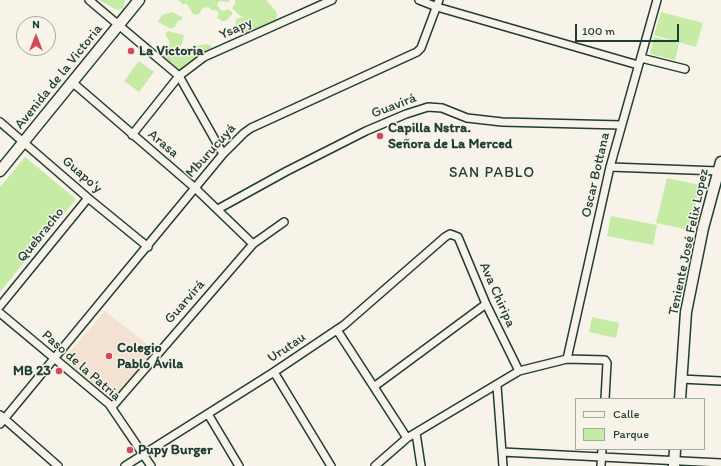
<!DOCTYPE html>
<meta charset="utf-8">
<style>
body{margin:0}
#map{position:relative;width:721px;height:466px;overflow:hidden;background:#f7f3e8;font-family:Itim,sans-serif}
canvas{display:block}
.legend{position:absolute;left:575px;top:398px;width:130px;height:52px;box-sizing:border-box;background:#f7f3e8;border:1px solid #a1aaa0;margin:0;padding:5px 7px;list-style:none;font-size:12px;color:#1f3d34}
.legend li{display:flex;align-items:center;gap:8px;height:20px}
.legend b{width:20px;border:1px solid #a1aaa0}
.north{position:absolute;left:16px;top:16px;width:40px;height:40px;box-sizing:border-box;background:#f7f3e8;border:1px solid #a1aaa0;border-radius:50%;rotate:0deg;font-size:11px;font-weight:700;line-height:16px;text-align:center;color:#1f3d34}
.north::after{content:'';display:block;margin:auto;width:14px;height:18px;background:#d1495b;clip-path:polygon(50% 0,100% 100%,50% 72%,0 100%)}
.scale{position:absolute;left:575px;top:24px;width:104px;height:18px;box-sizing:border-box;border:2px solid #1f3d34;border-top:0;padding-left:5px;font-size:12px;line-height:14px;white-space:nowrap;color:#1f3d34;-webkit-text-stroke:3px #f7f3e8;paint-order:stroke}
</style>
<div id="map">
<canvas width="721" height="466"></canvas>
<ul class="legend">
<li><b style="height:5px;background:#f7f3e8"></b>Calle</li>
<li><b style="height:11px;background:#c6eba5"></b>Parque</li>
</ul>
<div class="north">N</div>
<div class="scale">100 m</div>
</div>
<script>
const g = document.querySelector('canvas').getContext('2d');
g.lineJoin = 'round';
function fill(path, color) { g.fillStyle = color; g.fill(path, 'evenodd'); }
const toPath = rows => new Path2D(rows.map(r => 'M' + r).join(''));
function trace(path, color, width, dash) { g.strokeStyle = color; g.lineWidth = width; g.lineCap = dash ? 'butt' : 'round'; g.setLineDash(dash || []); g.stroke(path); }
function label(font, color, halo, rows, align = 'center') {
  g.font = font + ' Itim,sans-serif'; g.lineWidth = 3; g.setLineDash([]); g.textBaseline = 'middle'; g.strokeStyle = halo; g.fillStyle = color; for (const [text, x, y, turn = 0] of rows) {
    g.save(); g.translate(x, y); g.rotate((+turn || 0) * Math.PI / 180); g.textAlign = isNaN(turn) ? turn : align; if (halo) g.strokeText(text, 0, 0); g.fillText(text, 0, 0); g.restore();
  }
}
fill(toPath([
 [105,311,157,352,113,403,62,361]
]), '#f3e2d1');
fill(toPath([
 [99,0,125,0,123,9,117,10],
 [179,0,230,0,228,2,219,1,217,5,221,10,224,11,228,9,233,13,226,21,222,21,217,18,219,13,216,10,211,10,209,7,203,8,198,15,193,14,187,4,182,4],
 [235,0,266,0,276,11,277,16,275,22,250,35,243,34,241,30,235,29,236,19,245,17,240,16,232,8,235,4],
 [172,12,182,17,182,20,178,21,175,27,171,29,158,22,162,15],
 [661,12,703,23,696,47,654,35],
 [168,31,184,35,182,44,175,51,171,51,178,57,195,46,207,44,211,46,213,51,198,61,189,63,184,70,178,70,159,58,158,53,168,47,170,43,165,34],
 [654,37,679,43,675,60,650,54],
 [139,61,154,72,139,92,124,81],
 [25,157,76,199,0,292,0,187],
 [667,178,700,185,689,230,656,223],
 [611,216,657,225,653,245,607,236],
 [592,317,619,323,616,338,589,332]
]), '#c6eba5');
const minor = toPath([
 [89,0,179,76,223,154],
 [419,0,437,7,638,65],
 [641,58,685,69],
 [72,82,195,188,253,244],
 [0,122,88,198,148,247],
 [132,135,179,76,204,57,332,0],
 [610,167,719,171],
 [218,209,287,171,366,131,406,114,428,107,442,108,467,118,502,122,621,125],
 [0,306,88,198],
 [0,313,109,404,151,466],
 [337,330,407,438],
 [567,359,610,167,657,0],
 [274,372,331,466],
 [681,379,721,381],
 [375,386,486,304],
 [497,386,503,466],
 [112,407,253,244,284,222],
 [208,414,239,466],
 [0,415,58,466],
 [0,424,223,154,244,133,251,128,417,52,421,48,439,0],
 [416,433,421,466],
 [502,452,721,463],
 [125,466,274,372,344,325,445,237,450,234,458,237,486,304,519,371],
 [375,466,407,438,519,371,567,359,605,360,607,363,605,399],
 [601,466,602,449]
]);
const secondary = toPath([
 [0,171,139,0],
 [680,399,686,312,703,228,721,162],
 [674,466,675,449]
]);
trace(minor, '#1f3d34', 10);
trace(secondary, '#1f3d34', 13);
trace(minor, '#f7f3e8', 7);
trace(secondary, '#f7f3e8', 10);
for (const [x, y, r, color] of [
 [131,51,4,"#d1495b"],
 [380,136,4,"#d1495b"],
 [109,356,4,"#d1495b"],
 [59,371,4,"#d1495b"],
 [130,450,4,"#d1495b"]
]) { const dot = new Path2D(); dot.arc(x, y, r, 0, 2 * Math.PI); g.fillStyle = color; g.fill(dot); trace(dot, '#f7f3e8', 1.5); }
label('14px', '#1f3d34', '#f7f3e8', [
 ["Ysapy",236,29,-24],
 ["Avenida de la Victoria",59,77,-51],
 ["Guavirá",394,106,-21],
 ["Arasa",163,144,40],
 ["Mburucuyá",211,151,-48],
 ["Guapo'y",82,175,41],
 ["Oscar Bottana",596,175,-77],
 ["Quebracho",41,235,-51],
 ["Teniente José Felix Lopez",689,242,-78],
 ["Ava Chiripa",497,295,66],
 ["Guarvirá",185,302,-49],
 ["Urutau",287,348,-34],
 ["Paso de la Patria",81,366,41]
]);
label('bold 14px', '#1f3d34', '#f7f3e8', [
 ["La Victoria",139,51],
 ["Capilla Nstra.",388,128],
 ["Señora de La Merced",388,144],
 ["Colegio",117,348],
 ["Pablo Ávila",117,364],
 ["MB 23",51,371,"right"],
 ["Pupy Burger",138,450]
], 'left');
g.letterSpacing = '1px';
label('15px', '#1f3d34', '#f7f3e8', [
 ["SAN PABLO",492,173]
]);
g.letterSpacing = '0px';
</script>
